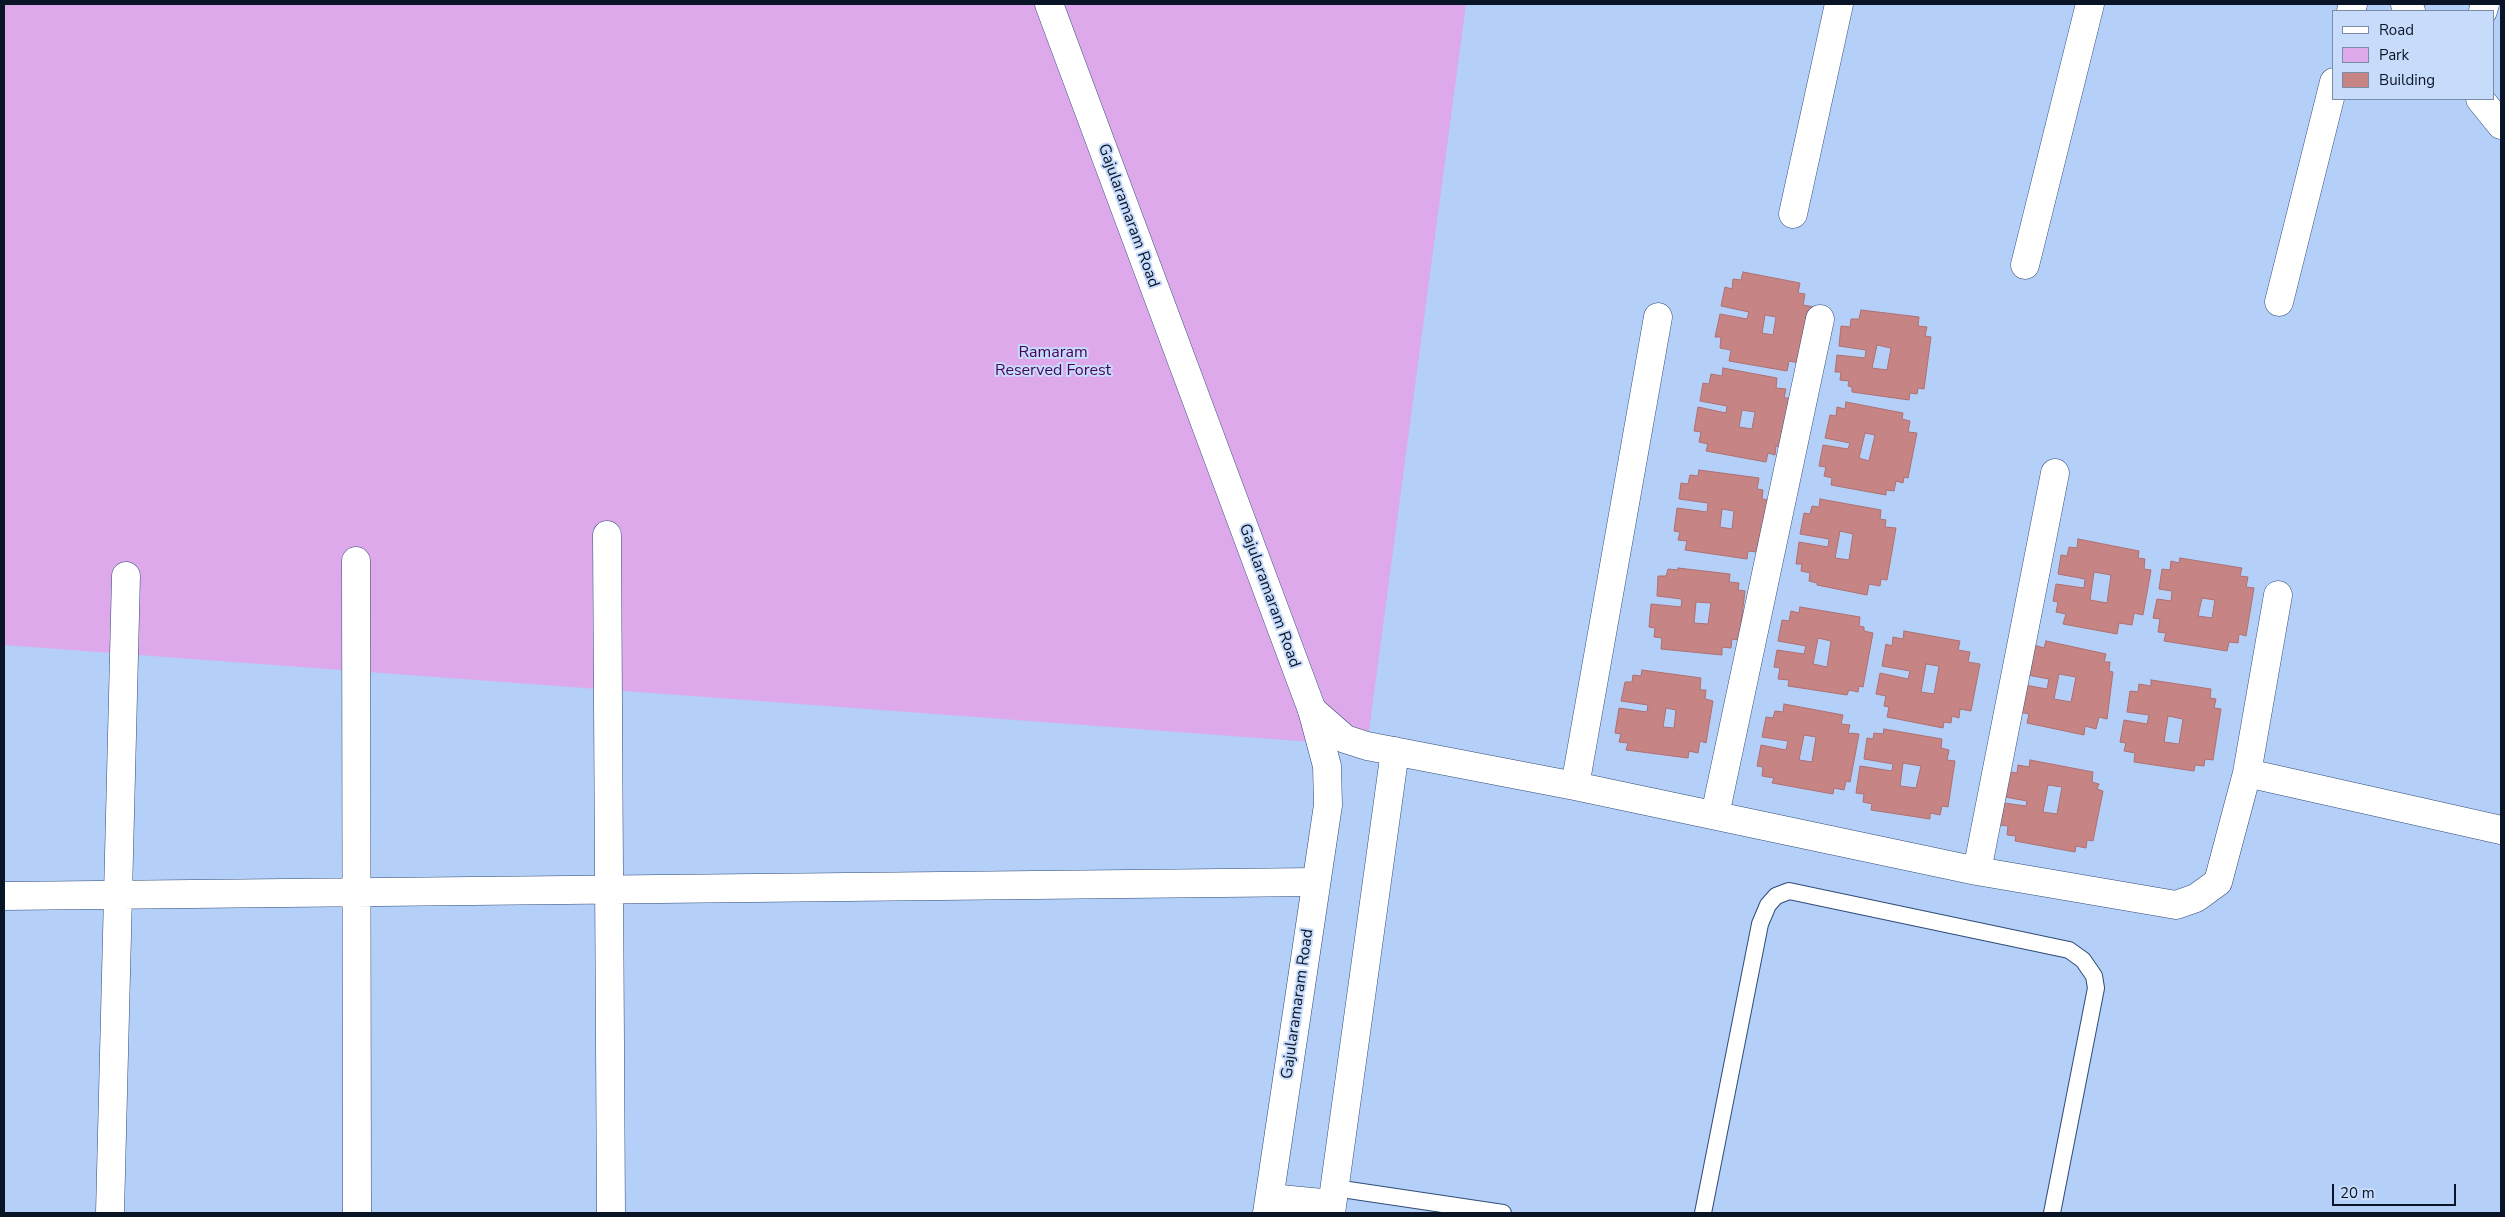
<!DOCTYPE html>
<style>
body{margin:0}
#map{position:relative;width:2505px;height:1217px;overflow:hidden;background:#b4cff8;font-family:"Nunito Sans",sans-serif}
canvas{display:block}
.frame{position:absolute;inset:0;border:5px solid #091527;pointer-events:none}
.legend{position:absolute;left:2332px;top:10px;width:162px;height:90px;box-sizing:border-box;background:#c7dbfb;border:1px solid #7b8ca6;margin:0;padding:6px 9px;list-style:none;font-size:15px;color:#091527}
.legend li{display:flex;align-items:center;gap:10px;height:25px}
.legend b{width:25px;border:1px solid #7b8ca6}
.scale{position:absolute;left:2332px;top:1184px;width:124px;height:22px;box-sizing:border-box;border:2px solid #091527;border-top:0;padding-left:6px;font-size:15px;line-height:18px;white-space:nowrap;color:#091527;-webkit-text-stroke:4px #c7dbfb;paint-order:stroke}
</style>
<div id="map">
<canvas width="2505" height="1217"></canvas>
<div class="frame"></div>
<ul class="legend">
<li><b style="height:6px;background:#fff"></b>Road</li>
<li><b style="height:14px;background:#dda9eb"></b>Park</li>
<li><b style="height:14px;background:#c68484"></b>Building</li>
</ul>
<div class="scale">20 m</div>
</div>
<script>
const g = document.querySelector('canvas').getContext('2d');
g.lineJoin = 'round';
function fill(path, color) { g.fillStyle = color; g.fill(path, 'evenodd'); }
const toPath = rows => new Path2D(rows.map(r => 'M' + r).join(''));
function trace(path, color, width, dash) { g.strokeStyle = color; g.lineWidth = width; g.lineCap = dash ? 'butt' : 'round'; g.setLineDash(dash || []); g.stroke(path); }
function label(font, color, halo, rows, align = 'center') {
  g.font = font + ' "Nunito Sans",sans-serif'; g.lineWidth = 4; g.setLineDash([]); g.textBaseline = 'middle'; g.strokeStyle = halo; g.fillStyle = color; for (const [text, x, y, turn = 0] of rows) {
    g.save(); g.translate(x, y); g.rotate((+turn || 0) * Math.PI / 180); g.textAlign = isNaN(turn) ? turn : align; if (halo) g.strokeText(text, 0, 0); g.fillText(text, 0, 0); g.restore();
  }
}
fill(toPath([
 [4,4,1466,4,1367,746,4,645]
]), '#dda9eb');
const building = toPath([
 [1743,272,1800,283,1798,293,1805,294,1803,305,1814,307,1805,354,1799,363,1789,361,1787,371,1729,361,1731,350,1720,348,1721,337,1715,337,1720,314,1747,319,1749,312,1721,306,1725,287,1732,289,1733,279,1741,280,1743,272],
 [1765,315,1776,317,1773,335,1762,333,1765,315],
 [1861,310,1919,317,1918,326,1927,327,1925,336,1931,337,1924,389,1918,388,1917,394,1910,393,1909,400,1852,392,1852,387,1848,386,1849,381,1840,380,1841,372,1835,372,1837,355,1865,358,1866,350,1839,346,1841,326,1850,327,1851,319,1859,319,1861,310],
 [1877,345,1891,348,1887,370,1872,368,1877,345],
 [1723,368,1777,378,1776,388,1786,389,1784,398,1791,398,1782,448,1776,446,1775,455,1768,453,1766,462,1706,451,1708,444,1699,442,1701,432,1694,431,1698,407,1726,413,1727,406,1700,401,1703,383,1709,384,1711,374,1722,376,1723,368],
 [1742,410,1755,412,1752,429,1739,427,1742,410],
 [1846,402,1903,413,1902,419,1910,421,1908,432,1917,433,1908,478,1904,477,1903,483,1896,481,1894,491,1886,490,1886,495,1831,485,1832,478,1824,476,1826,467,1819,466,1823,445,1848,449,1850,443,1825,438,1830,415,1836,416,1837,407,1845,409,1846,402],
 [1865,433,1875,435,1869,461,1859,458,1865,433],
 [1699,470,1759,478,1757,489,1763,490,1762,499,1770,500,1764,545,1758,543,1757,552,1748,551,1747,559,1685,550,1687,541,1678,540,1680,532,1674,531,1677,508,1707,512,1708,503,1679,499,1681,483,1688,484,1690,475,1698,476,1699,470],
 [1722,509,1734,511,1732,529,1720,527,1722,509],
 [1820,499,1881,510,1880,519,1886,520,1885,527,1896,528,1887,580,1881,579,1880,586,1869,584,1867,595,1817,585,1817,583,1809,581,1810,573,1801,571,1802,564,1796,564,1799,542,1828,547,1829,539,1800,534,1804,513,1810,514,1812,506,1819,507,1820,499],
 [1840,531,1853,534,1849,560,1835,558,1840,531],
 [2078,539,2139,551,2138,558,2145,559,2144,569,2151,570,2143,615,2134,613,2132,625,2119,623,2117,634,2063,624,2066,614,2056,612,2058,602,2053,601,2056,584,2084,588,2085,579,2058,574,2061,555,2067,556,2069,547,2077,548,2078,539],
 [2094,572,2111,575,2107,603,2090,600,2094,572],
 [2180,558,2242,568,2240,576,2248,577,2246,587,2254,588,2246,636,2239,634,2238,643,2229,642,2227,651,2164,641,2166,633,2158,632,2160,619,2153,618,2157,599,2171,601,2172,591,2159,589,2162,569,2170,570,2171,561,2179,563,2180,558],
 [2202,598,2215,600,2212,618,2198,616,2202,598],
 [1678,568,1730,574,1729,582,1739,583,1738,590,1745,591,1739,640,1732,639,1731,648,1722,647,1722,655,1661,649,1662,638,1654,637,1655,628,1649,627,1651,604,1681,607,1682,599,1657,596,1658,576,1666,576,1668,569,1678,570,1678,568],
 [1696,602,1711,603,1708,624,1694,623,1696,602],
 [1800,607,1860,617,1859,626,1864,627,1864,631,1873,633,1863,687,1859,686,1858,692,1849,690,1847,695,1788,686,1789,680,1778,679,1780,668,1774,667,1777,650,1804,654,1806,646,1778,641,1782,620,1789,621,1791,611,1799,613,1800,607],
 [1818,638,1831,641,1827,667,1813,664,1818,638],
 [1904,631,1960,641,1958,650,1970,652,1968,662,1980,664,1971,711,1960,709,1959,718,1952,716,1951,723,1944,722,1943,728,1887,717,1889,707,1884,706,1886,696,1876,694,1880,673,1908,679,1910,671,1882,666,1886,644,1892,646,1893,637,1903,639,1904,631],
 [1926,664,1939,666,1934,694,1921,692,1926,664],
 [2046,641,2106,654,2104,662,2110,662,2109,671,2113,672,2107,719,2099,717,2096,729,2085,726,2084,735,2027,723,2029,714,2020,712,2020,684,2047,689,2049,679,2022,674,2034,645,2044,648,2046,641],
 [2059,674,2076,677,2071,702,2054,699,2059,674],
 [1642,670,1701,678,1700,690,1706,690,1705,699,1713,701,1706,743,1700,741,1698,753,1689,751,1688,758,1626,750,1628,743,1619,742,1621,734,1615,733,1619,708,1647,712,1648,705,1621,701,1625,682,1632,682,1633,675,1641,676,1642,670],
 [1666,708,1676,710,1674,728,1663,727,1666,708],
 [2151,680,2211,689,2210,698,2216,699,2214,708,2221,709,2213,760,2205,759,2204,766,2195,765,2194,771,2134,762,2135,753,2124,751,2126,743,2120,742,2124,720,2147,724,2149,715,2127,712,2130,691,2138,692,2139,684,2151,686,2151,680],
 [2168,716,2183,719,2179,744,2164,742,2168,716],
 [1784,704,1843,715,1841,724,1850,725,1848,733,1859,734,1850,782,1846,781,1844,790,1834,788,1833,794,1772,783,1774,778,1762,776,1763,767,1757,766,1761,745,1786,750,1788,741,1762,737,1766,717,1773,718,1775,711,1783,712,1784,704],
 [1804,735,1816,737,1812,762,1799,760,1804,735],
 [1884,729,1942,739,1941,748,1949,750,1947,760,1955,761,1948,807,1942,806,1940,815,1930,813,1930,819,1871,810,1872,804,1863,802,1864,794,1856,793,1860,766,1892,771,1893,764,1864,759,1867,738,1873,739,1874,733,1883,734,1884,729],
 [1903,763,1921,766,1916,788,1900,786,1903,763],
 [2030,760,2093,772,2092,782,2099,784,2097,789,2103,791,2093,841,2087,840,2086,848,2076,846,2075,852,2015,841,2016,836,2007,835,2008,826,2000,825,2004,803,2026,806,2027,801,2005,797,2010,772,2017,773,2018,765,2029,767,2030,760],
 [2048,785,2062,787,2057,814,2043,812,2048,785]
]);
fill(building, '#c68484');
trace(building, '#af6f70', 1);
const lane = toPath([
 [1335,1188,1503,1213],
 [1703,1213,1760,924,1768,905,1776,896,1789,891,2069,950,2083,960,2094,976,2096,988,2052,1213]
]);
const street = toPath([
 [2405,4,2411,11],
 [2351,11,2353,4],
 [2483,11,2485,4],
 [2480,99,2501,125],
 [1793,214,1839,4],
 [2025,265,2090,4],
 [2279,302,2334,82],
 [607,535,611,1213],
 [356,561,357,1213],
 [1312,710,1345,739,1367,746,1575,786,1977,871,2176,905,2196,898,2218,882,2247,773,2501,830],
 [2247,773,2278,595],
 [1575,786,1658,317],
 [1715,815,1820,319],
 [1977,871,2055,473],
 [4,896,1316,882],
 [1270,1198,1332,1204],
 [110,1213,126,576],
 [1331,1213,1395,751]
]);
const secondary = toPath([
 [1049,4,1312,710,1327,766,1328,805,1267,1213]
]);
trace(lane, '#2f4c78', 18);
trace(street, '#2f4c78', 29);
trace(secondary, '#2f4c78', 29);
trace(lane, '#fff', 16);
trace(street, '#fff', 28);
trace(secondary, '#fff', 28);
label('16px', '#091527', '#c7dbfb', [
 ["Gajularamaram Road",1128,216,70],
 ["Gajularamaram Road",1269,596,70],
 ["Gajularamaram Road",1298,1004,-82]
]);
label('16px', '#480157', '#c7dbfb', [
 ["Ramaram",1053,353],
 ["Reserved Forest",1053,371]
]);
</script>
